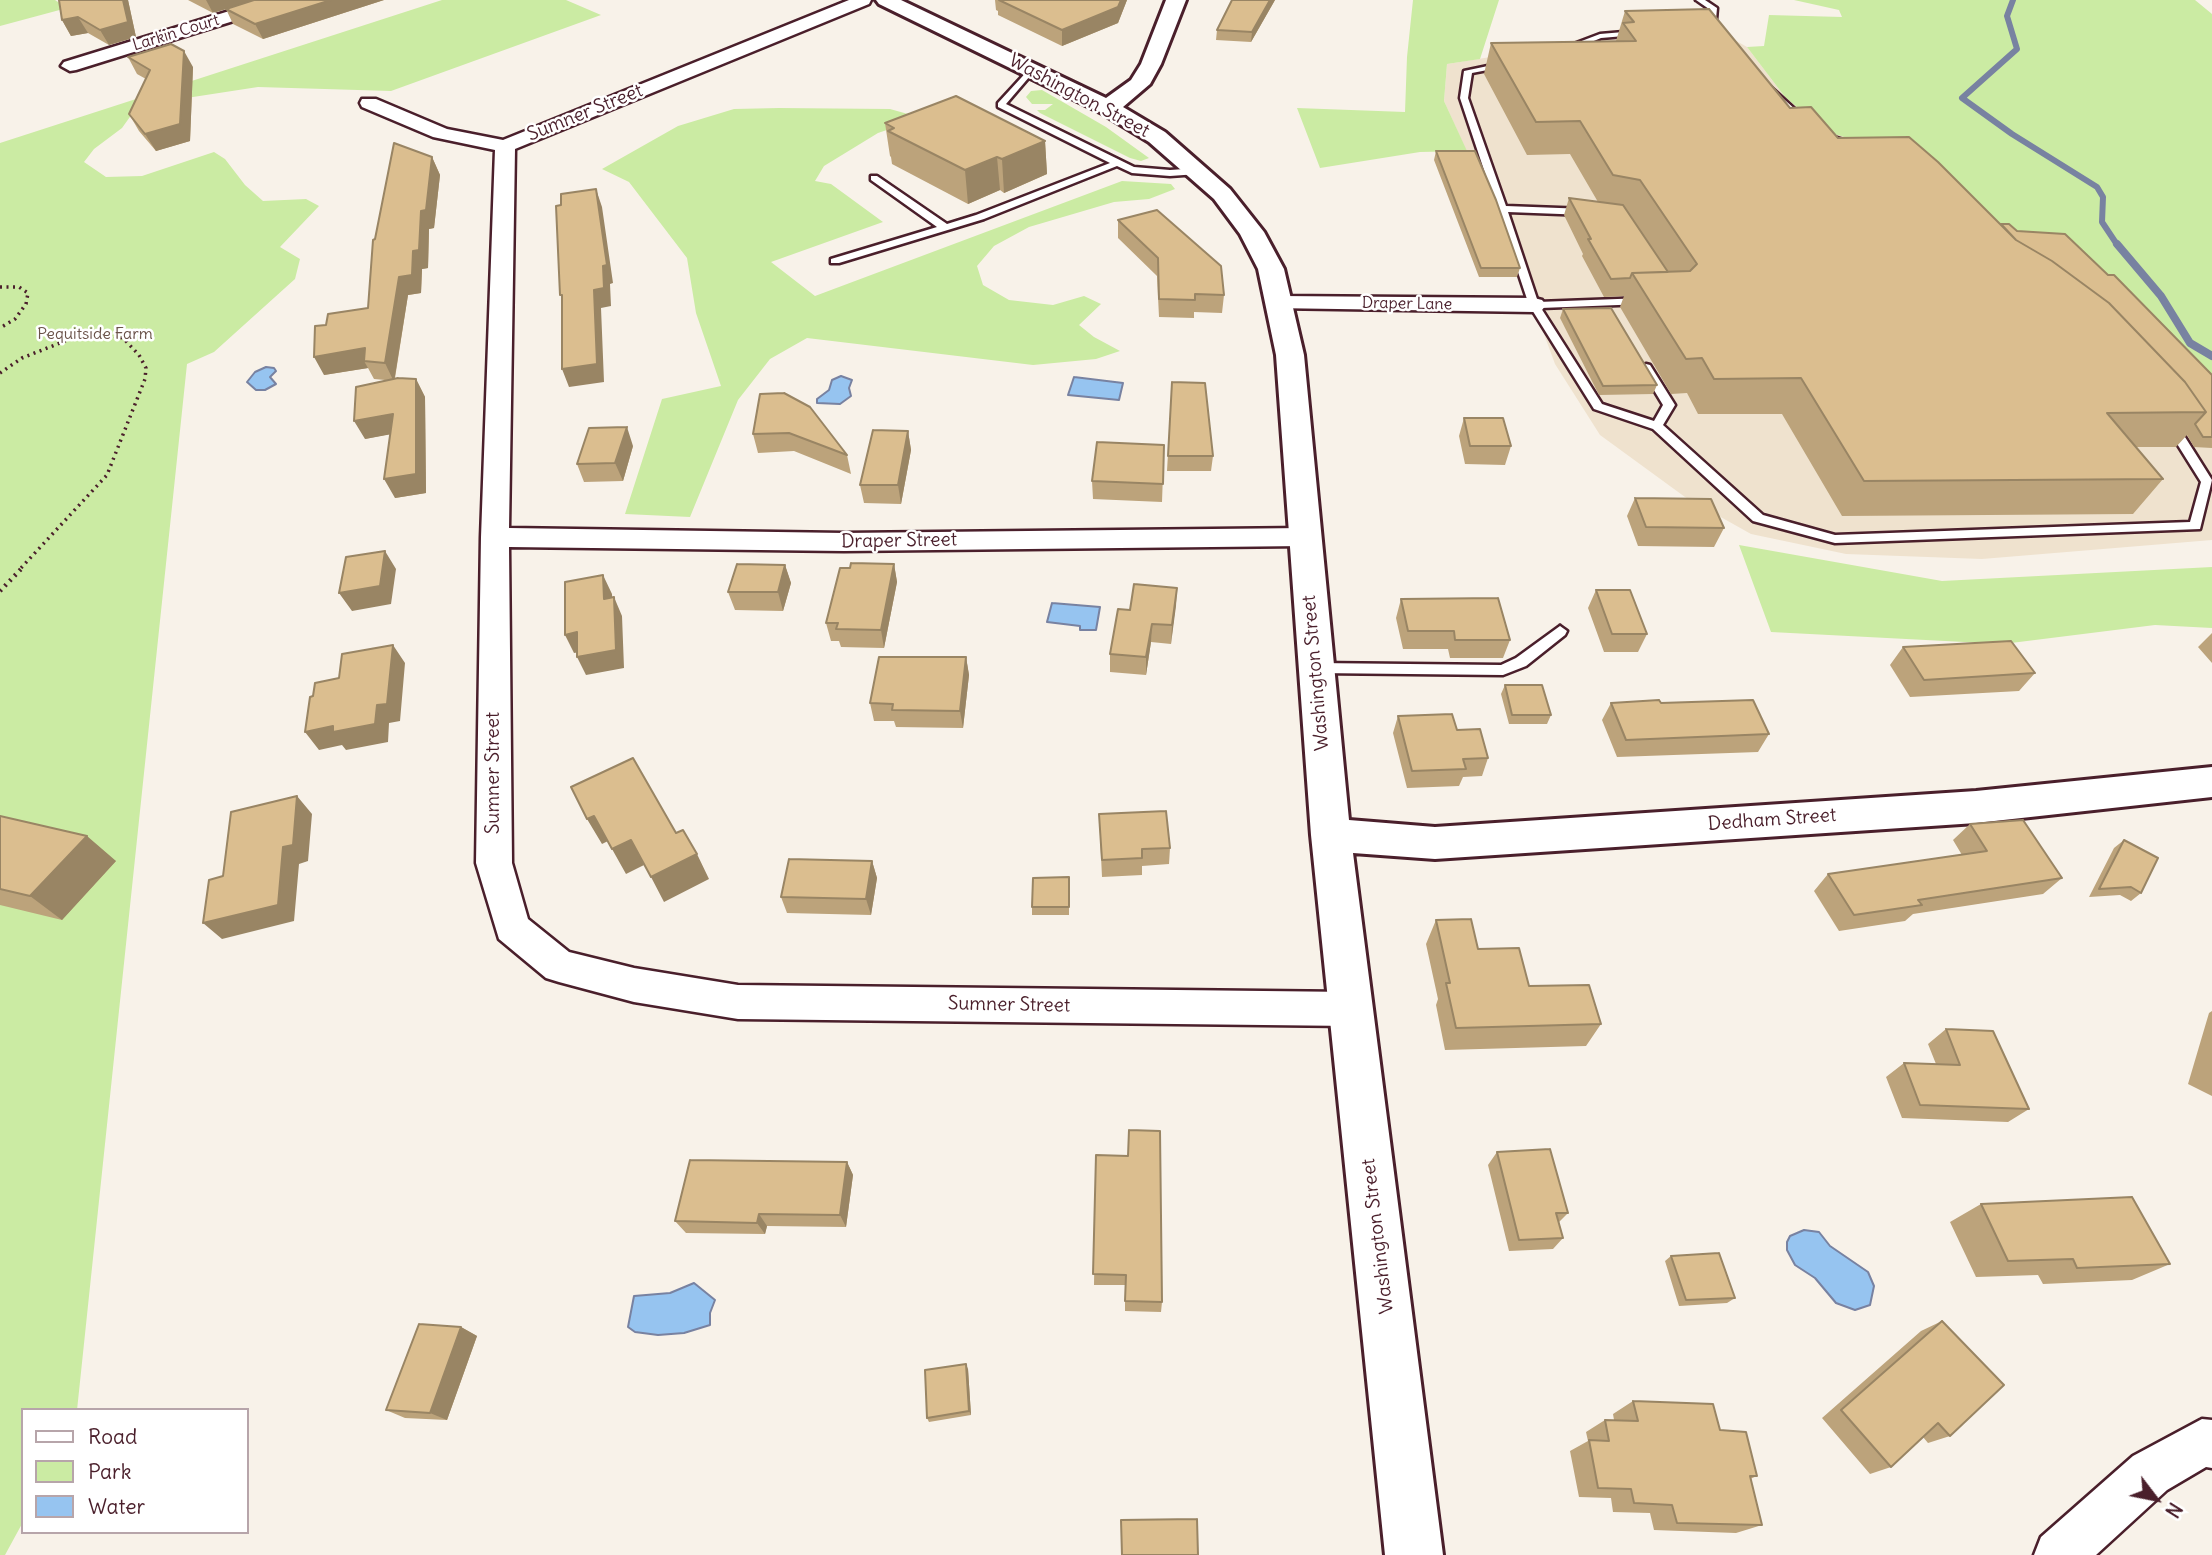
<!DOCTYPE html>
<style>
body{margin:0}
#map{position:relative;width:2212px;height:1555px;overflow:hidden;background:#f8f2e9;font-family:Delius,sans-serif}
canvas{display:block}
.legend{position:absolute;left:21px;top:1408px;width:228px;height:126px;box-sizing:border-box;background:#fff;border:2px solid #b7a5aa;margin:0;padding:9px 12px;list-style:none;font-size:21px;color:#4a1f2b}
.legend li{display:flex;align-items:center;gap:14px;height:35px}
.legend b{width:35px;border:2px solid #b7a5aa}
.north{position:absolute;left:2121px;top:1464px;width:70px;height:70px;-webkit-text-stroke:5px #fff;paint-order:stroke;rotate:122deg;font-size:19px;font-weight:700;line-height:28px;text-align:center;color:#4a1f2b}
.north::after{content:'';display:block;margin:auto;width:24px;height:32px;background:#4a1f2b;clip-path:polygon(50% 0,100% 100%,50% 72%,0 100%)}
</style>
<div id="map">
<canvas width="2212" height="1555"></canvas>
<ul class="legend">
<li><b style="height:9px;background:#fff"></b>Road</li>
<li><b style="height:19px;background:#cbeba3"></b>Park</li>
<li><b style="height:19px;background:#96c4f0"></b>Water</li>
</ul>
<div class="north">N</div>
</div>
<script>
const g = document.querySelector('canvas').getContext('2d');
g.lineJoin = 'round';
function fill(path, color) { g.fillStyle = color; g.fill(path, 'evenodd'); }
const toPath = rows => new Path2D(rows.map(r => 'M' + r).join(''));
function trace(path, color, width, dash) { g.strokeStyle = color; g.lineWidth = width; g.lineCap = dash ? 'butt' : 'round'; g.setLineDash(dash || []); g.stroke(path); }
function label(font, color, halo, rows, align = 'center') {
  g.font = font + ' Delius,sans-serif'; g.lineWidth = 5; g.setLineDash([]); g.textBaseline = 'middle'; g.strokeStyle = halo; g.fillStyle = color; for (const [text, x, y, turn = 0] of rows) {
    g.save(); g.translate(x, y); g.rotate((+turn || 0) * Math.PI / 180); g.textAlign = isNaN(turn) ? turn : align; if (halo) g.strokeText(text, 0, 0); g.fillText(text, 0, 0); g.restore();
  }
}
fill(toPath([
 [1625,29,1733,39,1747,47,1785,97,1817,124,1886,149,2212,393,2212,540,1982,559,1846,554,1751,534,1685,497,1600,435,1555,364,1523,277,1444,101,1447,64,1559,46,1599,32]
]), '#efe2ce');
fill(toPath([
 [0,0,55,0,67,8,0,26],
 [442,0,566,0,601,15,391,91,258,87,180,99,132,114,122,128,94,149,84,162,106,177,142,176,214,152,225,159,245,185,263,201,306,199,319,206,280,247,300,259,295,279,214,352,187,364,77,1410,23,1410,23,1522,5,1555,0,1555,0,143],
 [1413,0,1499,0,1480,59,1447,64,1444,101,1467,151,1420,152,1320,168,1297,108,1405,112,1407,57],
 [1794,0,2195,0,2212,14,2212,393,1886,149,1834,134,1817,124,1785,97,1747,47,1764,46,1769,15,1842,17,1839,10],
 [1042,90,1106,127,1149,158,1141,161,1130,158,1040,113,1037,110,1045,110,1053,104,1032,104,1026,97,1031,91],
 [779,108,890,109,922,118,878,133,824,166,815,181,831,184,883,222,771,262,815,296,1122,181,1171,184,1175,189,1149,199,1114,202,1029,227,994,246,977,266,983,285,1009,300,1053,305,1084,296,1101,304,1079,325,1094,337,1120,351,1096,359,1033,365,807,338,770,359,738,400,690,517,625,514,662,399,721,386,696,313,687,258,629,182,602,169,678,126,734,109],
 [1739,545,1942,581,2212,567,2212,628,2155,625,2003,644,1771,632]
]), '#cbeba3');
const water = toPath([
 [266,367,274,368,276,371,270,377,276,384,265,390,256,390,247,382,255,372,266,367],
 [841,376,852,380,849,388,851,396,840,404,817,403,817,399,829,390,832,380,841,376],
 [1074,377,1123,383,1119,400,1068,395,1074,377],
 [1052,603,1100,607,1096,630,1080,630,1080,626,1047,622,1052,603],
 [1804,1230,1819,1232,1830,1246,1868,1272,1874,1286,1870,1305,1855,1310,1836,1303,1815,1278,1795,1265,1787,1250,1787,1242,1790,1236,1804,1230],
 [694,1283,715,1300,710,1313,710,1325,684,1333,658,1335,635,1332,628,1327,634,1296,670,1293,694,1283]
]);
fill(water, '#96c4f0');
trace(water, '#7882a1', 2);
trace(toPath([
 [2013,0,2007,16,2017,49,1962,98,2012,134,2097,187,2103,197,2102,222,2118,246]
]), '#7882a1', 6);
trace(toPath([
 [2117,244,2161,296,2190,343,2212,356]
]), '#7882a1', 8);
const lane = toPath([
 [1696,0,1705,0,1717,8,1715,31,1709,35,1717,38,1821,133,1890,155,1933,193,2005,268,2039,289,2094,332,2168,410,2212,480,2200,529,1835,543,1753,521,1653,429,1594,409,1529,305,1460,98,1464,71,1550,53,1600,34,1671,28,1703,32,1707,30,1709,9,1696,0],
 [1671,32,1694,34,1711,42,1815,137,1884,159,1927,197,1997,272,2031,293,2086,336,2159,415,2201,482,2190,522,1835,535,1763,515,1663,425,1675,405,1650,365,1646,364,1640,367,1663,405,1654,421,1602,404,1541,308,1644,304,1649,301,1644,298,1538,302,1508,212,1586,215,1591,212,1586,209,1506,206,1468,98,1472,73,1555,57,1601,38,1671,32],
 [1032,66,1036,69,1006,104,1134,167,1170,170,1198,168,1203,171,1198,174,1170,176,1132,173,1117,166,984,219,839,263,831,263,831,259,937,227,871,180,871,176,877,176,947,224,976,215,1110,163,998,107,998,103,1032,66],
 [1560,626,1567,631,1565,635,1526,666,1503,675,1316,673,1309,668,1316,663,1501,665,1516,658,1560,626]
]);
const street = toPath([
 [265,0,290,0,288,4,76,70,70,71,61,66,64,62,265,0],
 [849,0,871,0,869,4,515,149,509,528,844,533,1304,528,1314,530,1318,537,1314,544,1304,546,844,551,509,547,512,863,528,919,569,952,634,968,738,985,1351,992,1365,997,1370,1009,1365,1021,1351,1026,738,1019,634,1002,559,982,546,978,499,939,476,863,481,537,495,150,433,137,362,107,360,103,362,99,376,99,447,129,503,140,849,0],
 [1280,296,1534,298,1542,300,1546,305,1542,310,1534,312,1272,308,1268,303,1272,298,1280,296],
 [2202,1419,2212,1420,2212,1468,2206,1467,2167,1490,2096,1555,2034,1555,2041,1537,2133,1456,2202,1419]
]);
const secondary = toPath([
 [876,0,901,0,1106,98,1131,80,1141,64,1166,0,1186,0,1161,64,1150,84,1123,107,1165,132,1230,189,1264,232,1284,269,1304,355,1349,820,1435,827,1976,791,2212,767,2212,797,1976,823,1435,859,1353,853,1443,1555,1385,1555,1311,835,1276,355,1258,269,1240,234,1214,199,1149,142,1100,112,879,4,876,0]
]);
trace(lane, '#4a1f2b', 5);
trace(street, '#4a1f2b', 5);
trace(secondary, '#4a1f2b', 6);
trace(toPath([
 [0,287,19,287,28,293,26,304,15,319,0,328],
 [0,373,22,358,78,336,100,333,123,338,139,355,146,368,145,379,107,475,21,568]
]), '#4a1f2b', 3.5, [2, 4.5]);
trace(toPath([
 [0,591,23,567]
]), '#4a1f2b', 4.5, [2, 5]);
fill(lane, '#fff');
fill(street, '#fff');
fill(secondary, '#fff');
fill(toPath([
 [59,0,128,0,136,37,109,45,88,33,71,36,62,20],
 [188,0,384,0,263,39,233,24,226,9,213,13],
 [995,0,1127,0,1118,23,1062,46,998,15,998,11,996,10],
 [1232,0,1275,0,1251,42,1216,40,1217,30],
 [1625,11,1790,108,1838,138,2001,224,2017,231,2212,375,2212,448,2194,447,2187,435,2176,447,2136,447,2163,479,2133,514,1842,516,1782,414,1698,414,1687,393,1671,394,1620,307,1624,296,1604,297,1582,256,1583,254,1564,215,1569,198,1598,202,1570,154,1527,155,1484,74,1491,43,1616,41],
 [128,57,193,67,190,141,156,151,139,131,129,114,146,79,137,74],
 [885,123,1045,141,1047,174,1004,193,1000,190,968,204,892,164,891,157,890,156],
 [1436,151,1520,268,1517,277,1479,277,1434,160],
 [432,157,440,175,434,228,429,229,428,268,422,269,421,293,408,295,395,378,416,379,425,397,426,493,395,498,390,434,365,439,385,380,374,379,368,368,324,375,326,325,368,308,375,239],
 [1118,220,1224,295,1222,313,1194,312,1194,318,1159,317,1157,276,1118,238],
 [1563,309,1657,385,1653,394,1599,395,1560,318],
 [1172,382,1213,456,1211,471,1167,471],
 [810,407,847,455,851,474,794,451,758,453,753,434],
 [1464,418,1511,446,1505,465,1465,464,1459,436],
 [908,431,911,450,901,504,864,503,860,485],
 [1164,445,1162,502,1093,499,1092,481],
 [633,446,623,481,584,482,577,464],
 [1635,498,1724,528,1714,547,1638,546,1627,516],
 [894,564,897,582,884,648,841,647,839,641,831,641,826,623,850,568],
 [785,565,791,583,783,611,735,610,728,592],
 [1177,588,1171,644,1151,642,1146,675,1110,672,1110,654,1130,610],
 [1596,590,1647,634,1638,652,1604,652,1588,608],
 [1401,599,1510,640,1503,658,1450,658,1448,649,1403,649,1396,618],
 [2212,633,2212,663,2198,647],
 [1903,647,2035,673,2019,691,1910,697,1890,665],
 [966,657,969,675,963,728,896,727,894,721,874,721,870,703],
 [1505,685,1551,715,1547,724,1509,724,1501,694],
 [1611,703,1661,703,1769,734,1758,752,1617,757,1602,720],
 [1398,716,1457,730,1488,758,1482,776,1463,777,1459,786,1407,788,1393,733],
 [1099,814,1170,848,1169,864,1142,866,1142,875,1102,877],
 [0,816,116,861,62,920,0,905],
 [1970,824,2062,878,2043,894,1913,914,1905,921,1839,931,1814,891,1828,874,1962,855,1953,840],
 [2124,840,2141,893,2131,901,2120,895,2089,897,2114,848],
 [872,861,877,878,871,915,787,913,781,897],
 [1069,877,1069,915,1032,915,1032,907],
 [1436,920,1529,986,1601,1024,1586,1046,1445,1050,1436,1005,1438,999,1426,944],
 [2212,1011,2212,1096,2188,1084,2209,1013],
 [1946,1029,2029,1109,2008,1122,1902,1118,1886,1077,1904,1063,1936,1064,1928,1044],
 [1497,1152,1568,1213,1559,1222,1563,1238,1553,1249,1509,1251,1488,1165],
 [1096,1155,1162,1302,1161,1312,1125,1311,1125,1285,1094,1285],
 [847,1162,853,1175,846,1227,767,1226,765,1234,686,1233,675,1221],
 [1981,1204,2170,1264,2132,1280,2043,1284,2038,1275,1976,1277,1950,1222],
 [1671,1256,1735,1298,1727,1303,1679,1306,1665,1261],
 [1942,1321,1950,1436,1928,1443,1923,1437,1891,1467,1870,1474,1822,1418,1921,1331],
 [461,1327,477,1336,447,1420,405,1418,386,1410],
 [968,1369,971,1415,929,1422,927,1418],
 [1633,1401,1720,1430,1757,1476,1750,1479,1762,1525,1736,1533,1654,1530,1650,1513,1613,1512,1611,1498,1579,1497,1570,1451,1588,1441,1586,1432,1605,1420,1614,1420,1613,1414]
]), '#bca37b');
fill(toPath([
 [123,0,128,0,136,37,109,45,100,30],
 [206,0,256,0,213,13],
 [331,0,384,0,263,39,255,24],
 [1121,0,1127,0,1118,23,1062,46,1062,30],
 [1270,0,1275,0,1251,42,1252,32],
 [78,17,88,33,71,36,62,20],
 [184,51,193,67,190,141,156,151,145,134],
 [1045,141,1047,174,1004,193,1002,159],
 [432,157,440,175,434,228,429,229,428,268,422,269,421,293,408,295,394,382,385,363,399,277,413,251],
 [997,157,1000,190,968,204,965,170],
 [596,189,602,207,613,283,610,284,611,306,601,308,604,382,569,387,562,369,594,290],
 [365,348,364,361,368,368,324,375,314,357],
 [416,379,425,397,426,493,395,498,384,479],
 [393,414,403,432,365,439,354,421],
 [627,427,633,446,623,481,615,463],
 [908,431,911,450,901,504,898,485],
 [385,551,396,569,391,604,352,611,339,593],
 [894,564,897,582,884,648,881,630],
 [785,565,791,583,783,611,778,592],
 [603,575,612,594,613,617,604,599],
 [1177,588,1176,606,1171,644,1172,625],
 [614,597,622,616,624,668,586,675,577,657],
 [1152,624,1151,642,1146,675,1146,657],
 [577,632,586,651,574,653,565,635],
 [393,645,405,663,400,721,389,723,388,742,346,750,342,745,319,750,305,732,333,726,377,705],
 [966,657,969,675,963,728,960,711],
 [297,796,312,814,308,861,299,864,294,921,222,939,203,923,283,847],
 [594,816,608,841,602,844,587,819],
 [87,836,116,861,62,920,30,896],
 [631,840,644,865,626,874,612,849],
 [697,854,709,879,664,902,651,877],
 [872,861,877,878,871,915,866,899],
 [847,1162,853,1175,846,1227,840,1215],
 [759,1214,767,1226,765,1234,757,1223],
 [461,1327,477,1336,447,1420,430,1413],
 [966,1364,968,1369,971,1415,969,1411]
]), '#998564');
const building = toPath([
 [59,0,123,0,128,22,100,30,78,17,62,20,59,0],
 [254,0,331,0,255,24,226,9,254,0],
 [999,0,1121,0,1118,7,1062,30,999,0],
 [1232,0,1270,0,1252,32,1217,30,1232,0],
 [1709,9,1790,108,1811,107,1838,138,1909,137,1938,162,2016,240,2052,261,2109,303,2185,382,2206,412,2107,413,2163,479,1864,481,1801,378,1714,379,1702,358,1686,359,1632,273,1690,271,1697,264,1640,180,1613,175,1580,121,1536,122,1491,43,1636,41,1623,23,1634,22,1625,11,1709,9],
 [171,44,184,51,180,124,145,134,129,114,150,70,128,57,171,44],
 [956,96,1045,141,1002,159,997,157,965,170,888,131,894,128,885,123,956,96],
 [394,143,432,157,426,210,421,211,419,250,413,251,412,275,399,277,385,363,364,361,365,348,314,357,315,326,326,325,328,314,368,308,373,240,375,239,394,143],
 [1436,151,1475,151,1496,200,1520,268,1481,268,1436,151],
 [596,189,607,265,603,266,604,288,594,290,597,364,562,369,562,295,560,295,556,206,561,205,561,194,596,189],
 [1569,198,1623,205,1668,272,1632,273,1630,278,1611,279,1588,239,1591,239,1569,198],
 [1157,210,1221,266,1224,295,1195,294,1195,300,1159,299,1158,258,1118,220,1157,210],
 [2001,224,2009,224,2017,231,2065,234,2108,275,2114,275,2212,375,2212,437,2203,437,2195,424,2206,412,2185,382,2109,303,2052,261,2016,240,2001,224],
 [1611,308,1657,385,1603,386,1563,309,1611,308],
 [398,378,416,379,416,474,384,479,393,414,354,421,356,387,398,378],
 [1172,382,1205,383,1213,456,1168,456,1172,382],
 [784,393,810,407,847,455,789,433,753,434,760,394,784,393],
 [1464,418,1503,418,1511,446,1470,446,1464,418],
 [627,427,615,463,577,464,589,428,627,427],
 [873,430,908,431,898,485,860,485,873,430],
 [1097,442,1164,445,1163,484,1092,481,1097,442],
 [1635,498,1711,499,1724,528,1646,527,1635,498],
 [385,551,380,586,339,593,346,557,385,551],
 [851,563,894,564,881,630,836,629,838,623,826,623,840,568,850,568,851,563],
 [737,564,785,565,778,592,728,592,737,564],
 [603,575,604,599,614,597,616,650,577,657,577,632,565,635,565,582,603,575],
 [1134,584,1177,588,1172,625,1152,624,1146,657,1110,654,1118,609,1130,610,1134,584],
 [1596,590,1630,590,1647,634,1612,634,1596,590],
 [1498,598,1510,640,1455,640,1454,631,1408,631,1401,599,1498,598],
 [2011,641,2035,673,1924,680,1903,647,2011,641],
 [393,645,387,704,377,705,375,724,333,732,333,726,305,732,310,697,313,696,315,683,339,678,342,654,393,645],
 [879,657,966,657,960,711,892,710,893,704,870,703,879,657],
 [1505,685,1542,685,1551,715,1512,715,1505,685],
 [1659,700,1661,703,1753,700,1769,734,1626,740,1611,703,1659,700],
 [1452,714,1457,730,1480,729,1488,758,1463,759,1466,769,1412,771,1398,716,1452,714],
 [633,758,676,833,683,830,697,854,651,877,631,840,612,849,594,816,587,819,571,787,633,758],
 [297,796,293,845,283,847,278,905,203,923,209,880,223,876,231,812,297,796],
 [1166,811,1170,848,1142,849,1142,858,1102,860,1099,814,1166,811],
 [0,816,87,836,30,896,0,889,0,816],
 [2023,820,2062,878,1918,900,1922,905,1854,915,1828,874,1987,851,1970,824,2023,820],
 [2124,840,2158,858,2141,893,2131,887,2099,889,2124,840],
 [789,859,872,861,866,899,781,897,789,859],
 [1069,877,1069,907,1032,907,1033,878,1069,877],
 [1471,919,1478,949,1519,948,1529,986,1589,985,1601,1024,1456,1028,1446,983,1450,983,1436,920,1471,919],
 [1946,1029,1993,1031,2029,1109,1920,1105,1904,1063,1960,1065,1946,1029],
 [1129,1130,1160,1131,1162,1302,1125,1301,1126,1275,1093,1274,1096,1155,1128,1156,1129,1130],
 [1550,1149,1568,1213,1556,1213,1563,1238,1519,1240,1497,1152,1550,1149],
 [690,1160,847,1162,840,1215,759,1214,757,1223,675,1221,690,1160],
 [2132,1197,2170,1264,2077,1268,2073,1259,2008,1261,1981,1204,2132,1197],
 [1719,1253,1735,1298,1686,1300,1671,1256,1719,1253],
 [1942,1321,2004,1385,1950,1436,1938,1423,1891,1467,1841,1410,1942,1321],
 [419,1324,461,1327,430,1413,386,1410,419,1324],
 [966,1364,969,1411,927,1418,925,1370,966,1364],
 [1633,1401,1713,1404,1720,1430,1746,1432,1757,1476,1750,1476,1762,1525,1677,1523,1672,1505,1634,1503,1631,1489,1598,1488,1589,1440,1609,1441,1605,1420,1638,1421,1633,1401],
 [1197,1519,1198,1555,1122,1555,1121,1520,1197,1519]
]);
fill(building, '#dbbe8f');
trace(building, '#998564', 2);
label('16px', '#4a1f2b', '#fff', [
 ["Larkin Court",176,33,-17],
 ["Draper Lane",1407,304,1]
]);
label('16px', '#6a5249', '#fff', [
 ["Pequitside Farm",95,334]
]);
label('19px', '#4a1f2b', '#fff', [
 ["Washington Street",1079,96,28],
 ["Sumner Street",585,113,-22],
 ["Draper Street",899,541,-1],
 ["Washington Street",1316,673,-95],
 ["Sumner Street",494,773,-90],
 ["Dedham Street",1772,820,-4],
 ["Sumner Street",1009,1005,1],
 ["Washington Street",1378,1236,-97]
]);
</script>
